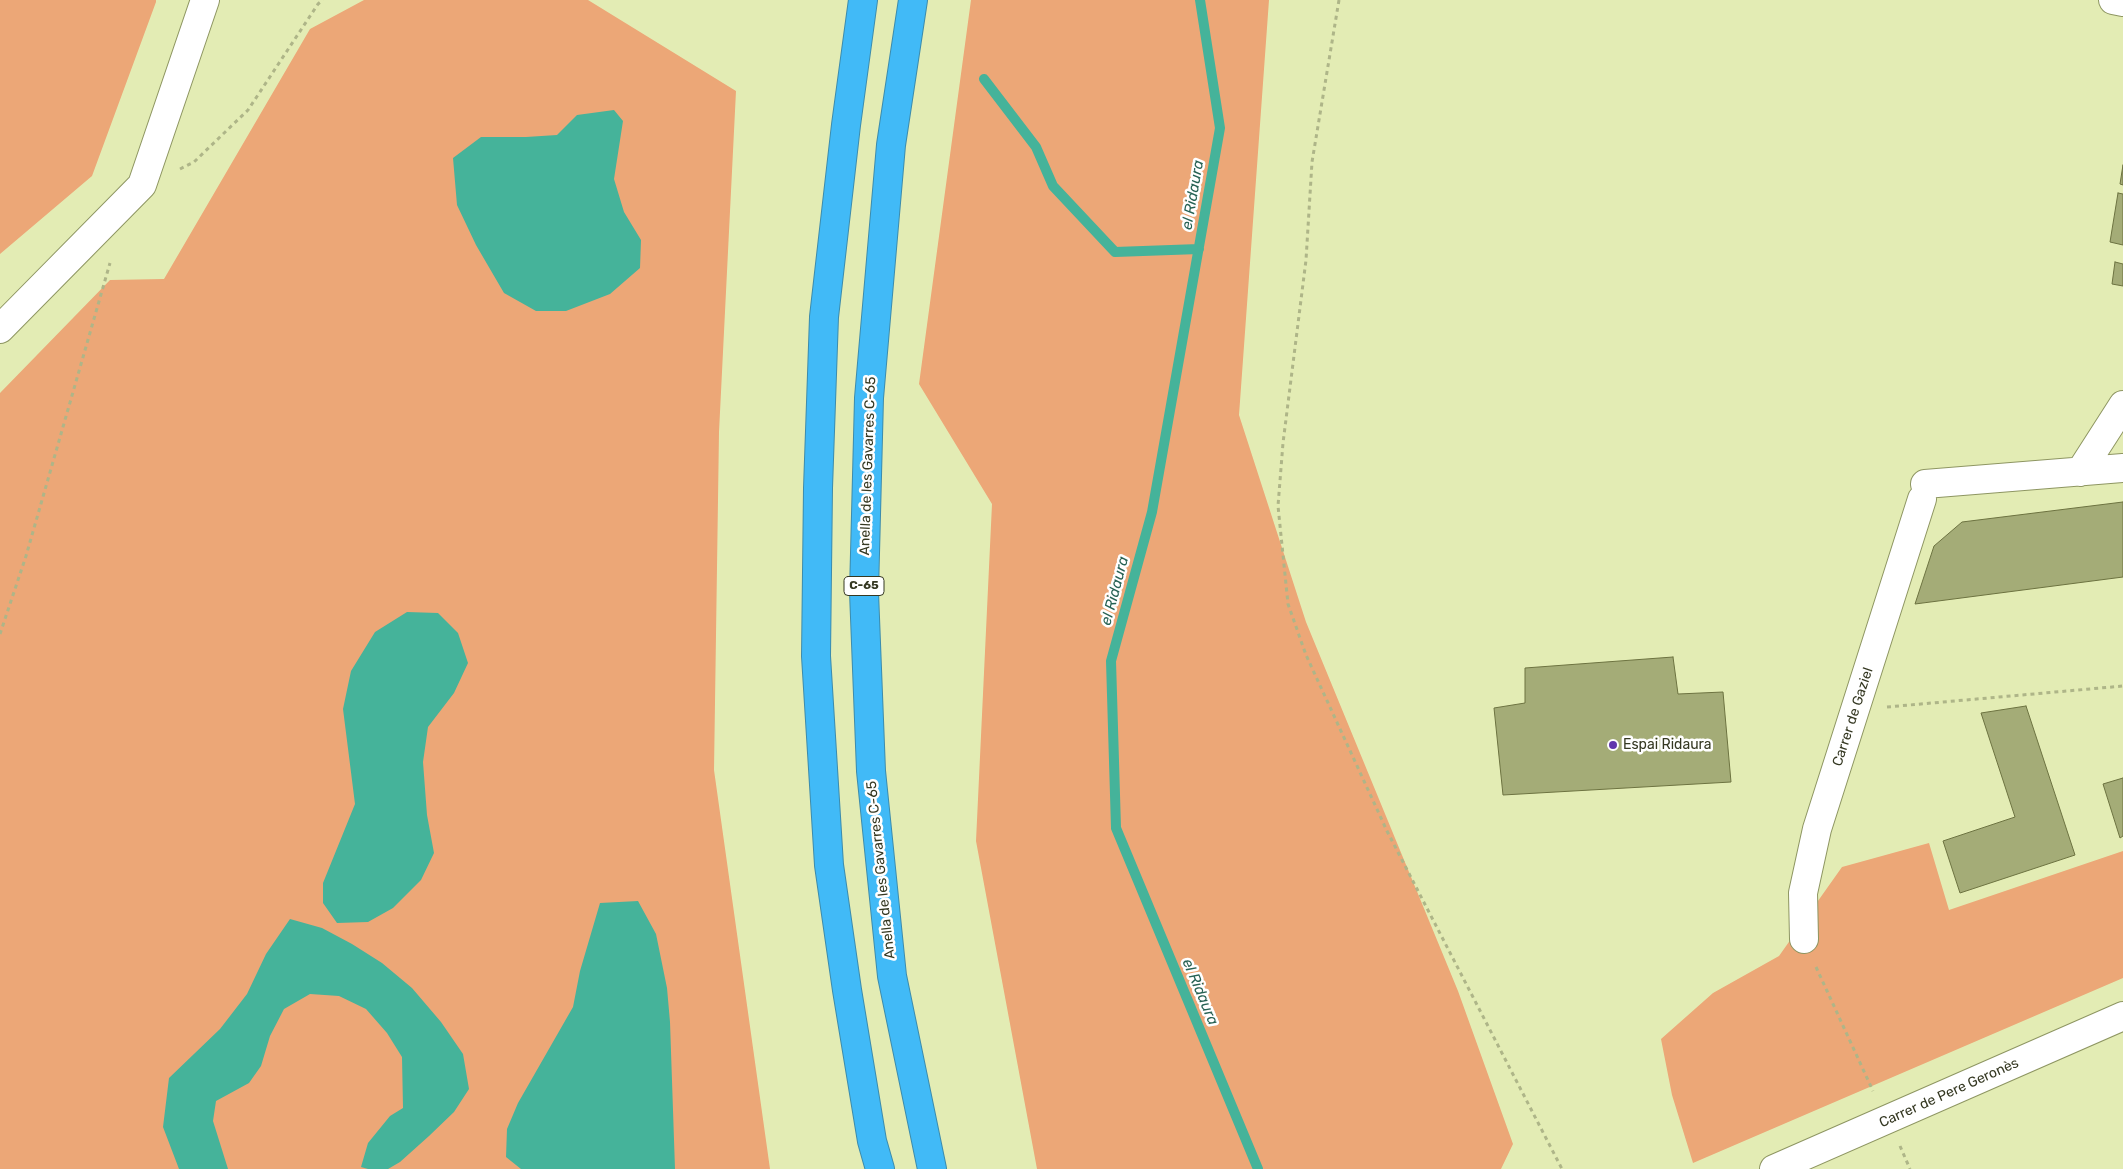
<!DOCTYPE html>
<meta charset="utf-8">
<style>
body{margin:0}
canvas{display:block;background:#e3ecb4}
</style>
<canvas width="2123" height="1169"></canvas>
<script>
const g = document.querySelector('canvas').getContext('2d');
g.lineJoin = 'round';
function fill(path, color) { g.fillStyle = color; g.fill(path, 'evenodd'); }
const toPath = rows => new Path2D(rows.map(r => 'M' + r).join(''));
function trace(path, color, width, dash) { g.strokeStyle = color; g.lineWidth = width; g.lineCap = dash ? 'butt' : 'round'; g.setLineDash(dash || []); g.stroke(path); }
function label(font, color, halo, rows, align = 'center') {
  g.font = font + ' Rubik,sans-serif'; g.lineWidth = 5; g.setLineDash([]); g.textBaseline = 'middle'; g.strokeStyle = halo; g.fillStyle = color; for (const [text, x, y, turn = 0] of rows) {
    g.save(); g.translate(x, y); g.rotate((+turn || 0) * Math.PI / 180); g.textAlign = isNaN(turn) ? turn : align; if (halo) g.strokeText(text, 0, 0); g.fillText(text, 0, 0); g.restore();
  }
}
fill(toPath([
 [0,0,156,0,156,2,92,176,0,254],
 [364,0,588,0,736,91,719,432,714,770,770,1169,0,1169,0,393,110,280,164,279,310,29],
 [971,0,1269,0,1239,415,1306,622,1458,991,1513,1144,1501,1169,1037,1169,976,841,992,504,919,384],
 [1929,843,1949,910,2123,851,2123,978,1693,1163,1672,1095,1661,1039,1713,993,1779,956,1842,867]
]), '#eca777');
fill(toPath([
 [614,110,623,121,614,179,624,212,641,240,640,268,610,294,566,311,536,311,504,293,476,245,457,205,453,158,481,137,526,137,557,135,577,115],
 [407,612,438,613,458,633,468,663,454,693,428,727,423,762,427,815,434,853,421,880,393,908,368,922,337,923,323,903,323,883,355,804,343,709,351,671,375,632],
 [638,901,656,934,667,988,670,1022,675,1169,521,1169,506,1157,507,1129,518,1103,573,1007,580,971,600,903],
 [290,919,322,928,352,944,382,963,412,988,441,1022,463,1054,469,1089,454,1112,429,1136,400,1162,388,1169,368,1169,361,1167,368,1143,390,1116,403,1108,402,1057,387,1033,366,1009,339,996,310,994,284,1009,270,1036,261,1066,249,1083,216,1101,213,1121,228,1169,179,1169,163,1127,169,1078,220,1029,247,994,266,954]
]), '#45b39a');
trace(toPath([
 [1200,0,1220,128,1152,512,1111,661,1116,828,1258,1169],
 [984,79,1036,147,1053,186,1115,252,1199,249]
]), '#45b39a', 10);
const building = toPath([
 [2123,165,2123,185,2120,184,2123,165],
 [2118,193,2123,194,2123,245,2110,242,2118,193],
 [2115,262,2123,264,2123,286,2112,284,2115,262],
 [2123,502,2123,577,1915,604,1934,546,1962,522,2123,502],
 [1673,657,1678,694,1723,692,1731,782,1503,795,1494,708,1525,703,1525,668,1673,657],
 [2026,706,2075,855,1960,893,1943,841,2015,817,1981,713,2026,706],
 [2123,778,2123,836,2120,838,2103,784,2123,778]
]);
fill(building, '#a4ac77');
trace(building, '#6d7341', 1);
const street = toPath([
 [2113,0,2123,2],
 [0,329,142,185,205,0],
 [2080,472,2123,405],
 [1925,484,2123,468],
 [1804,939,1803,893,1817,829,1922,499],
 [1774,1169,2123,1016]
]);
const highway = toPath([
 [863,0,846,125,824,317,818,488,816,656,829,865,847,990,872,1141,880,1169],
 [913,0,891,145,869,398,864,592,871,771,892,976,932,1169]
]);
trace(street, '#8e9662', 30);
trace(highway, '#3d8cac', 30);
trace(toPath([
 [1339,0,1312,162,1306,260,1283,443,1278,506,1288,604,1306,655,1387,831,1562,1169],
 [180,169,194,162,248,110,318,4,323,0],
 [0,634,26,556,110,263],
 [1887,707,2123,686],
 [1816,967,1873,1091],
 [1900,1146,1910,1169]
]), '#aeb588', 3, [4, 4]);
trace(street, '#fff', 28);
trace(highway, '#41baf7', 28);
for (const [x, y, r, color] of [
 [1613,745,5,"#6237ae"]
]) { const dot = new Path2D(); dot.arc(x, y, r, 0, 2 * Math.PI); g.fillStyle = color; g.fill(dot); trace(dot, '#fff', 2); }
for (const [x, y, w] of [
 [864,586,40]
]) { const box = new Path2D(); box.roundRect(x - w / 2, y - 9.5, w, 19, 4); g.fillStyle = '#fff'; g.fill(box); trace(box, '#353822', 1); }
label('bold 12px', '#353822', null, [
 ["C-65",864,586]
]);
label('14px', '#353822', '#fff', [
 ["Anella de les Gavarres C-65",868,466,-88],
 ["Carrer de Gaziel",1853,717,-72],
 ["Anella de les Gavarres C-65",881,870,-96],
 ["Carrer de Pere Geronès",1949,1093,-24]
]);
label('14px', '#353822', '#fff', [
 ["Espai Ridaura",1623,745]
], 'left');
label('italic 15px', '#276254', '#fff', [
 ["el Ridaura",1193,195,-80],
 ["el Ridaura",1115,591,-75],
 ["el Ridaura",1200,992,67]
]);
</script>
